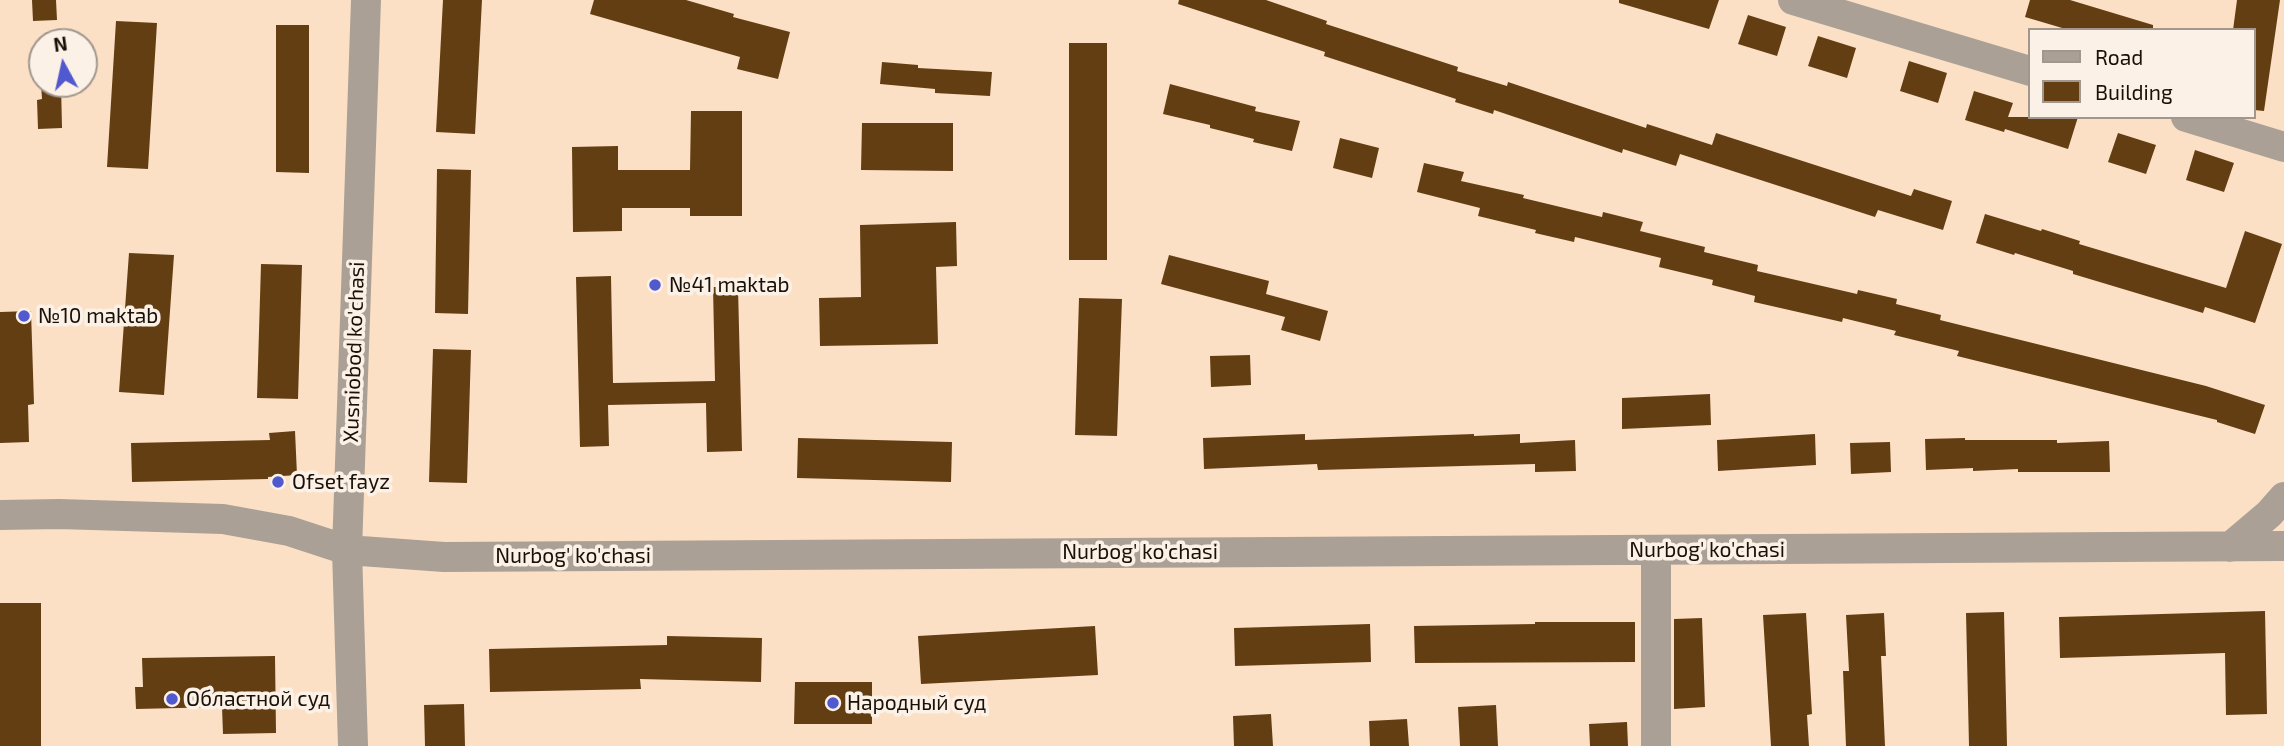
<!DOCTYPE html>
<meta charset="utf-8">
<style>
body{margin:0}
#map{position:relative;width:2284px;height:746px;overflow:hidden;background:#fbe0c6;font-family:"Exo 2",sans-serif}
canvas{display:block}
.legend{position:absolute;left:2028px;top:28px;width:228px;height:91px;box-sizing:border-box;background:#fcf1e6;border:2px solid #a1978d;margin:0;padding:9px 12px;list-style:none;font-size:21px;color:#191007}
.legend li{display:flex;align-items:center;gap:14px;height:35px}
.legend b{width:35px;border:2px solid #a1978d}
.north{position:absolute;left:28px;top:28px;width:70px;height:70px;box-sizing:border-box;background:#fcf1e6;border:2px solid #a1978d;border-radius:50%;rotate:352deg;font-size:19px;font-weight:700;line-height:28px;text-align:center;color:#191007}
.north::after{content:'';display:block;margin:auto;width:24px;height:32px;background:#5159cf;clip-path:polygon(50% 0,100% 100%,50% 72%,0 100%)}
</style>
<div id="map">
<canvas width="2284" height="746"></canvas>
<ul class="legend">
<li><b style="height:9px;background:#aba095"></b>Road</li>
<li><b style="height:19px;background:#633e13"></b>Building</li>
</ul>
<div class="north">N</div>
</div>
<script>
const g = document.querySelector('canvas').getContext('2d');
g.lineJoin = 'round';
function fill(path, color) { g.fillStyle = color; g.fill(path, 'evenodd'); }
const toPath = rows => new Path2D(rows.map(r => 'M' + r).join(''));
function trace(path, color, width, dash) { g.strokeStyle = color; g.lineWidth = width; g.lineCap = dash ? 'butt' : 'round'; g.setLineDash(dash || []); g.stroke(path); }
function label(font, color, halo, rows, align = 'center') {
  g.font = font + ' "Exo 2",sans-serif'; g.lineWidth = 7; g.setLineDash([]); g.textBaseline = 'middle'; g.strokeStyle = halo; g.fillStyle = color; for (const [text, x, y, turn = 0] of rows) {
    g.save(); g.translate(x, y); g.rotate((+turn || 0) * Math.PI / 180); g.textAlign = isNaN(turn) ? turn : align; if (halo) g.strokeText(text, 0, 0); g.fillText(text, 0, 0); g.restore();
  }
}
fill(toPath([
 [32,0,56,0,57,20,33,21],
 [443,0,482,0,475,134,436,132],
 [594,0,686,0,734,14,733,17,790,32,778,79,737,69,740,57,590,14],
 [1179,0,1266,0,1327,21,1326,24,1458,67,1457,71,1507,86,1508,82,1646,128,1647,124,1712,145,1716,133,1911,196,1914,189,1952,201,1943,230,1878,210,1875,217,1680,154,1676,166,1623,149,1622,153,1494,110,1493,114,1455,102,1456,99,1324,56,1325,52,1178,4],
 [1619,0,1719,0,1709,29,1619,3],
 [2030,0,2070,0,2153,25,2153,30,2069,30,2025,17],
 [2237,0,2280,0,2264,111,2254,110,2254,30,2233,30],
 [1748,15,1786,27,1777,56,1738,44],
 [116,21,157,23,148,169,107,167],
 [276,25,309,25,309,173,276,172],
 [1818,36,1856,48,1847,78,1808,66],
 [1069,43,1107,43,1107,260,1069,260],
 [1909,61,1947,73,1938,103,1900,91],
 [882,62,918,65,918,68,992,72,990,96,935,93,935,89,880,84],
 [41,84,61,84,62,128,38,129,37,100,42,99],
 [1170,84,1256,107,1255,111,1300,121,1292,151,1253,142,1254,139,1210,128,1210,125,1163,114],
 [1974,91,2013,103,2008,117,2078,117,2068,149,2005,129,2004,132,1965,120],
 [691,111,742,111,742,216,690,216,690,208,622,208,622,231,573,232,572,147,618,146,618,170,690,170],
 [862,123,953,123,953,171,861,170],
 [2118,133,2156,145,2146,174,2108,162],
 [1340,138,1379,148,1372,178,1333,168],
 [2195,150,2234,163,2224,192,2186,180],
 [1424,163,1464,172,1461,181,1524,195,1523,198,1602,217,1603,212,1643,222,1640,231,1705,247,1704,252,1758,265,1757,271,1857,294,1858,290,1897,299,1896,304,1941,315,1940,320,2206,386,2265,405,2255,434,2217,422,2217,420,1957,356,1959,351,1894,335,1896,331,1843,318,1842,322,1754,302,1755,296,1712,285,1713,280,1659,267,1661,258,1575,237,1574,242,1535,233,1536,230,1478,216,1480,208,1417,192],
 [437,169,471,170,468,314,435,313],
 [1985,214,2041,231,2042,229,2080,241,2079,244,2226,288,2245,231,2282,244,2255,323,2205,307,2203,313,2073,274,2073,271,2015,253,2014,255,1976,243],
 [956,222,957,266,936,267,938,344,820,346,819,298,861,297,860,225],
 [129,253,174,255,164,395,119,392],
 [1169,255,1269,281,1266,294,1328,311,1320,341,1281,330,1285,317,1161,284],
 [261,264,302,265,298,399,257,398],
 [611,276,613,383,715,381,713,287,738,287,742,451,707,452,706,403,608,405,609,446,580,447,576,277],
 [1079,298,1122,299,1117,436,1075,435],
 [31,311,34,404,28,405,29,442,0,443,0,312],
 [433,349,471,350,467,483,429,482],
 [1250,355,1251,385,1211,387,1210,356],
 [1710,394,1711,425,1622,429,1622,398],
 [295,431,297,475,268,477,268,479,132,482,131,443,270,440,269,433],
 [1305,434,1305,440,1474,434,1474,436,1520,434,1520,443,1575,440,1576,471,1535,472,1535,464,1318,470,1317,464,1204,469,1203,438],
 [1815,434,1816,465,1718,471,1717,440],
 [798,438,952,442,951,482,797,478],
 [1965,438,1965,440,2057,440,2057,443,2109,441,2110,472,2018,472,2018,469,1973,471,1973,468,1926,470,1925,439],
 [1890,442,1891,472,1851,474,1850,443],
 [0,603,41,603,41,746,0,746],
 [2265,611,2267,714,2226,715,2225,653,2060,658,2059,617],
 [2004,612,2007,746,1969,746,1966,613],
 [1806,613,1812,714,1807,715,1809,746,1771,746,1763,615],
 [1884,613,1886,656,1881,656,1885,746,1846,746,1843,671,1849,671,1846,615],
 [1702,618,1705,707,1674,709,1674,619],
 [1535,622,1635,622,1635,662,1415,663,1414,626,1535,624],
 [1370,624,1371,662,1235,666,1234,628],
 [1095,626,1098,675,921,684,918,636],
 [667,636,762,638,761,682,640,679,641,689,490,692,489,649,667,645],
 [275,656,276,733,223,734,222,707,136,709,135,687,143,687,142,658],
 [795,682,872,682,872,724,794,724],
 [464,704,465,746,425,746,424,705],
 [1496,705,1498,746,1460,746,1458,707],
 [1271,714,1273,746,1234,746,1233,716],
 [1407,719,1409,746,1370,746,1369,721],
 [1627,722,1628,746,1590,746,1589,724]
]), '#633e13');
trace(toPath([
 [1793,0,2030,71],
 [2186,117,2284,147],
 [0,515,59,514,223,519,289,531,347,550,444,557,2284,546],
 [2230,547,2269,514,2284,497],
 [353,746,347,550,366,0],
 [1656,746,1656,550]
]), '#aba095', 30);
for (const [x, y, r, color] of [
 [655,285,7,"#5159cf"],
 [24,316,7,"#5159cf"],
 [278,482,7,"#5159cf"],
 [172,699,7,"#5159cf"],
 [833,703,7,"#5159cf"]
]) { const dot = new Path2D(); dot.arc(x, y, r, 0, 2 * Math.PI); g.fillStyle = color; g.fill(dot); trace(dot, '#fcf1e6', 2.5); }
label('21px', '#191007', '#fcf1e6', [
 ["№41 maktab",669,285],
 ["№10 maktab",38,316],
 ["Ofset fayz",292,482],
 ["Областной суд",186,699],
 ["Народный суд",847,703]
], 'left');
label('21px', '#191007', '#fcf1e6', [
 ["Xusniobod ko'chasi",354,352,-88],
 ["Nurbog' ko'chasi",1707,550],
 ["Nurbog' ko'chasi",1140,552],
 ["Nurbog' ko'chasi",573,556]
]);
</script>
